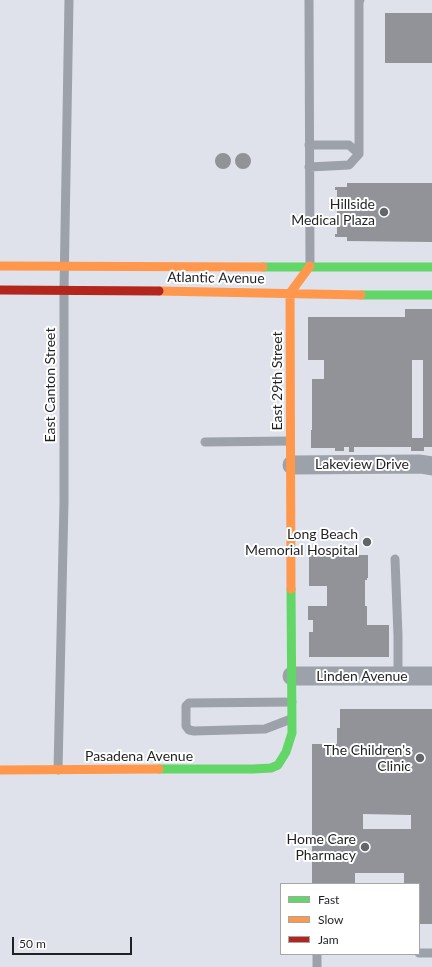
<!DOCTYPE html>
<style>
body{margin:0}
#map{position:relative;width:432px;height:967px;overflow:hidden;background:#dfe2ea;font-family:Lato,sans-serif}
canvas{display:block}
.legend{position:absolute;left:280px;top:883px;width:140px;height:72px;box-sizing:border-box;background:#fff;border:1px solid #a5a6a8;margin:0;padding:5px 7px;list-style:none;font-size:12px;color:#1f2125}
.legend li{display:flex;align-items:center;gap:8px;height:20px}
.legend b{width:20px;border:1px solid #a5a6a8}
.scale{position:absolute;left:12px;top:937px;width:120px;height:18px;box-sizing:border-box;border:2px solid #1f2125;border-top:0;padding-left:5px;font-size:12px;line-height:14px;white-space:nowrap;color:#1f2125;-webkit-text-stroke:3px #fff;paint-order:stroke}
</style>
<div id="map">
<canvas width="432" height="967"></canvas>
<ul class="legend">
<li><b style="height:5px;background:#63d668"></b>Fast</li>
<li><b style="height:5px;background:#ff974d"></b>Slow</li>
<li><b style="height:5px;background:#b3261e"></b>Jam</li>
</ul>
<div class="scale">50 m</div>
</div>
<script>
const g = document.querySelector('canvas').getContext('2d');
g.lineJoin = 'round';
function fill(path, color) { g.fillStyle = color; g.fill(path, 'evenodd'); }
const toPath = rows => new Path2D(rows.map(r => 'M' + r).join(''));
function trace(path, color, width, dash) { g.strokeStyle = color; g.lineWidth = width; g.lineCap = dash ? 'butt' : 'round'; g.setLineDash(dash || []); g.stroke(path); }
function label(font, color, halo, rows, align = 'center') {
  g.font = font + ' Lato,sans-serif'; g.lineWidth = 4; g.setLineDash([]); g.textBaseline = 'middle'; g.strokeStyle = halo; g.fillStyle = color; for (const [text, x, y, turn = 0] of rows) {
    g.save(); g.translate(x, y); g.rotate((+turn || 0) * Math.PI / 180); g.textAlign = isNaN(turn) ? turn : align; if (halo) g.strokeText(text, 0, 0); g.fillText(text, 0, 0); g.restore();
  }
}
fill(toPath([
 [385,13,432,13,432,63,385,63],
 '215 161a8 8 0 1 1 16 0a8 8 0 1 1-16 0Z',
 '235 161a8 8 0 1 1 16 0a8 8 0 1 1-16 0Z',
 [347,183,432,183,432,242,347,241,347,237,335,237,335,234,337,234,337,190,335,190,335,187,347,187],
 [405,309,432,309,432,447,424,447,424,451,411,451,411,447,354,447,354,452,349,452,349,447,344,447,344,451,335,451,335,448,311,448,311,430,312,430,312,379,324,379,324,360,308,360,308,317,405,317],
 [412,360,423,360,423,438,412,438],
 [309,555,368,555,368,578,367,578,367,580,365,580,365,606,367,606,367,625,389,625,389,657,309,657,309,632,313,632,313,620,308,620,308,606,327,606,327,586,309,586],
 [340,709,432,709,432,924,419,924,419,884,404,884,404,873,355,873,355,884,312,884,312,744,337,744,337,728,340,728],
 [363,814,411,815,411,829,363,829]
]), '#919398');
trace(toPath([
 [309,0,310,266],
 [309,145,349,145,359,154],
 [309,167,349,165,359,154,359,1,360,0],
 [205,442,290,441],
 [395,559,398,635,398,676],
 [291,719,265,729,194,731,189,730,186,726,186,706,189,703,292,702],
 [58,770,64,502,64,290,69,0],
 [419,953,432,953],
 [317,954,317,967]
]), '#9da1a9', 9);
trace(toPath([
 [292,465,420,464,432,466],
 [292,676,432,676]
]), '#9da1a9', 19);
trace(toPath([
 [263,267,432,267],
 [361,295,432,295],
 [159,769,253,769,271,768,278,765,286,752,292,733,291,589]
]), '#63d668', 9);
trace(toPath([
 [0,266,263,267],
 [159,291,361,295],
 [291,589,290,293,310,266],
 [0,770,159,769]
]), '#ff974d', 9);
trace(toPath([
 [0,290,159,291]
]), '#b3261e', 9);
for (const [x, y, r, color] of [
 [384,212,5,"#62656a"],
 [367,542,5,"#62656a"],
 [420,758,5,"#62656a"],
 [365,847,5,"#62656a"]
]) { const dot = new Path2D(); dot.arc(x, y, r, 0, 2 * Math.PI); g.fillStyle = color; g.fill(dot); trace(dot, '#fff', 1.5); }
label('14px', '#1f2125', '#fff', [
 ["Hillside",375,204],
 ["Medical Plaza",375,220],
 ["Long Beach",358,534],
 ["Memorial Hospital",358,550],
 ["The Children's",411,750],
 ["Clinic",411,766],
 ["Home Care",356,839],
 ["Pharmacy",356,855]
], 'right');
label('14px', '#1f2125', '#fff', [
 ["Atlantic Avenue",216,278,1],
 ["East 29th Street",277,381,-90],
 ["East Canton Street",50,385,-90],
 ["Lakeview Drive",362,464],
 ["Linden Avenue",362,676],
 ["Pasadena Avenue",139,756]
]);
</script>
